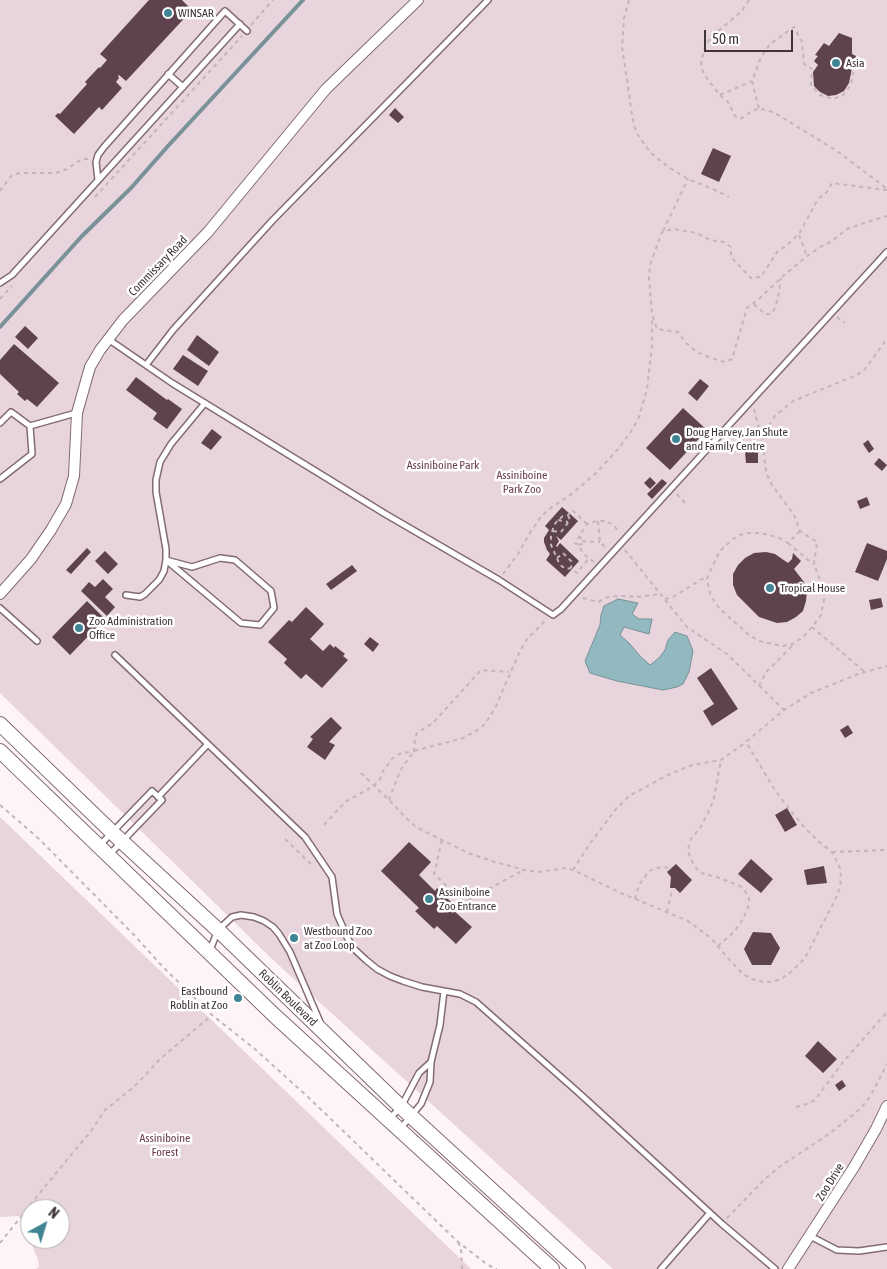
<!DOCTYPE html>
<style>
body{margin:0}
#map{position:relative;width:887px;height:1269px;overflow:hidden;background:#fef3f7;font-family:"Asap Condensed",sans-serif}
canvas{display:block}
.north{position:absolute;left:20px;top:1199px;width:50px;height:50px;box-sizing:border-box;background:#fff;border:1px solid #b2aeb0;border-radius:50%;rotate:39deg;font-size:14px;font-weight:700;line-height:20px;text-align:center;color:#3f3539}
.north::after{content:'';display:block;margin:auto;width:18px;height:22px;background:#3f8492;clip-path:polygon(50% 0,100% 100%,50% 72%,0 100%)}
.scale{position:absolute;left:704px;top:30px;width:89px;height:22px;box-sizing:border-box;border:2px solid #3f3539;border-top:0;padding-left:6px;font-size:15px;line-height:18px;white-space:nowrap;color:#3f3539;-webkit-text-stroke:4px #fff;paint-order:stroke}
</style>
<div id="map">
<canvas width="887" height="1269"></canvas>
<div class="north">N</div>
<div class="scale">50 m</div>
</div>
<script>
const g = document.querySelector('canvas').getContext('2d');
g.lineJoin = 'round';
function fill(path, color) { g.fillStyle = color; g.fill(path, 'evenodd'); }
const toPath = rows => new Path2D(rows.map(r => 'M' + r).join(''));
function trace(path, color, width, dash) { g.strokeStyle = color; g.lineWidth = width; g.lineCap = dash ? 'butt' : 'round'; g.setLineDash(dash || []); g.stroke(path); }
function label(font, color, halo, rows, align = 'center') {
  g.font = font + ' "Asap Condensed",sans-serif'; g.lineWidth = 5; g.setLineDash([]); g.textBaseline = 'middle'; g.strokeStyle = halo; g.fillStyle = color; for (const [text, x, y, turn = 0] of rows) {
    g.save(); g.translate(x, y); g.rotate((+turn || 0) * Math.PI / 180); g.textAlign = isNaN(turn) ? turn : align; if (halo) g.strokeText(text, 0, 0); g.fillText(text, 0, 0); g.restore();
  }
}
fill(toPath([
 [0,0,887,0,887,1269,613,1269,272,959,0,693],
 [0,817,471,1269,36,1269,39,1267,38,1260,30,1240,30,1235,30,1239,60,1239,60,1209,30,1209,30,1222,28,1218,19,1216,0,1217]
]), '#e8d4dc');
const water = toPath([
 [618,599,638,603,632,614,639,619,652,619,649,634,624,627,620,635,629,643,641,657,650,665,659,658,665,650,668,640,675,632,687,636,693,651,689,672,683,684,677,687,663,690,617,681,590,673,585,661,600,625,601,615,604,606,618,599]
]);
fill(water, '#92b8c0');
trace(water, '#799198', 1);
trace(toPath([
 [0,327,82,236,131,188,168,146,303,0]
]), '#799198', 4);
fill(toPath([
 [149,0,182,0,192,10,126,81,119,75,118,76,119,78,116,82,122,88,102,110,99,107,74,134,55,116,58,113,60,114,87,84,85,82,99,67,100,68,107,60,100,54],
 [839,33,852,38,852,54,856,56,855,69,852,68,849,83,844,91,836,95,828,96,820,92,814,86,813,72,818,65,814,61,818,56,815,55,824,43,829,46],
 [395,108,404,117,398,123,389,115],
 [713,148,731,156,719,182,701,174],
 [25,326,38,338,28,349,15,337],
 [197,335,219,352,209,366,187,350],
 [14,344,59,383,37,407,27,399,25,401,17,394,19,392,0,374,0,360],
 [183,355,208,371,198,386,173,369],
 [136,377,167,400,168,399,182,409,167,429,153,419,157,413,126,390],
 [700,379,709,386,697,401,688,393],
 [683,408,707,430,670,470,646,448],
 [212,429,222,437,211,450,201,443],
 [868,440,874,449,869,453,863,444],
 [758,450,758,463,746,463,745,451],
 [879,458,887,465,882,471,874,464],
 [650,477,656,483,650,489,644,483],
 [662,479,667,483,652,499,647,494],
 [867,497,870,505,860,509,857,501],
 [562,507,578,521,561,540,556,536,559,541,556,546,557,547,560,543,579,561,565,577,546,560,550,554,547,550,544,542,544,538,549,530,545,526],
 [867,543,887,551,887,559,878,581,855,572],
 [87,548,91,552,71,574,66,570],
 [105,551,118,564,108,574,95,561],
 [766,552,775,554,788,563,792,559,793,553,801,561,794,569,804,582,807,591,806,601,803,611,796,617,787,622,777,623,759,617,737,595,733,585,733,574,738,565,745,558,754,553],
 [352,565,357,571,331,590,326,584],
 [103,579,113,589,105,597,115,607,107,616,81,591,89,582,95,587],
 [881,598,883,607,871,610,869,600],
 [87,601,105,619,70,655,52,637],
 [306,607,324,624,310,639,323,651,330,644,334,648,335,646,345,654,343,656,348,660,322,688,306,674,301,679,284,663,287,659,268,642,289,620,292,622],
 [370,637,379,644,373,652,364,644],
 [711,668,738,709,712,726,703,711,714,704,697,678],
 [331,717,342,728,329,742,335,745,325,760,307,747,313,739,310,737],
 [848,725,853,733,845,738,840,730],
 [787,808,797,825,785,832,775,815],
 [409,842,431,862,419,875,435,891,437,888,456,907,453,910,472,927,456,944,437,926,434,929,415,911,419,908,381,871],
 [751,859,773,879,761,893,738,874],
 [676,864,692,880,680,893,675,888,670,888,671,877,667,872],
 [824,866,827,883,807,885,804,870],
 [753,932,771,933,780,948,771,965,752,965,744,949],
 [818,1041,837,1059,823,1073,805,1056],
 [842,1080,846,1086,839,1091,835,1085]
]), '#5e434e');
const service = toPath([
 [168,74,183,87],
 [98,180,96,162,98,155,104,147,225,11,247,31],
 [0,283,12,275,240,24],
 [108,339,172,383,387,515,499,580,553,615,561,609,887,252],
 [146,365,173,330,272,221,488,0],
 [0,423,11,412,30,426],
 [0,479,32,454,30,426,76,413],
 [220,558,235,560,271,591,274,608,260,625,241,623,166,560,192,567,220,558],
 [126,595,140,597,145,594,159,580,164,571,166,560,166,549,156,492,156,480,160,462,171,444,205,403],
 [0,608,37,641],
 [115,655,305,837,332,877,337,914,347,937,353,948,366,960,377,969,390,976,403,981,422,987,460,994,476,1002,579,1093,722,1224,775,1269],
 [158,797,208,744],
 [99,846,152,791,162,800,109,855],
 [210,950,218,930,232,917,241,915,254,917,264,921,273,927,279,934,290,952,320,1022],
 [389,1119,401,1107,419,1073,431,1062],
 [400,1129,421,1104,430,1082,431,1062,440,1025,444,991],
 [810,1236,837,1250,859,1251,887,1247],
 [661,1269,710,1213]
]);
const minor = toPath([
 [0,594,31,559,51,530,66,504,74,476,77,413,90,367,100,350,123,320,208,232,326,89,418,0],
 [788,1269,854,1167,876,1129,887,1106]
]);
const secondary = toPath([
 [0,724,117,837,218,930,401,1107,578,1269],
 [0,751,275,1016,552,1269]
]);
trace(service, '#826b75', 8);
trace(minor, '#826b75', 12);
trace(secondary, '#826b75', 16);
trace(toPath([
 [629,0,624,18,622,47,632,114,634,126,638,135,650,152,658,159,670,168,688,179,715,190,729,197],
 [749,0,741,12,711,37,705,46,701,63,703,72,708,80,720,95,728,102,735,116,740,119,749,113,759,108,775,113,837,151,886,188],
 [251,25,273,0],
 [720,95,752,81],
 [759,108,752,81,761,57,770,44,794,27,802,42,804,64,812,69,811,85,820,95,833,99,843,95,851,85,853,72],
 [887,190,832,183,827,192,818,199,799,234,787,245,777,252,761,277,751,278,731,257,731,247,724,242,710,240,697,233,673,229,662,232,650,265,649,278,652,314,657,329,678,332,686,343,697,352,711,358,725,362,732,359,747,308,760,298,781,278,807,256,822,246,832,241,847,229,861,224,887,216],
 [0,191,11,176,19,173,56,173,67,169,82,159,89,159],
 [95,197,242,36],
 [663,231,688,179],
 [799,235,807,256],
 [0,299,12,286],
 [754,304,765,314,771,314,775,308,778,298,781,278],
 [837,317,845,323],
 [754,409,762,440],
 [720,448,763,447],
 [677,494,685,503],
 [558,520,568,522],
 [598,521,600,542,606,548],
 [587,524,572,510,568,515,563,516,558,520,554,525,551,536,551,545,560,565,566,569,571,568,577,573,589,558],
 [553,531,561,532,570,520,568,515],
 [800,531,788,543,777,537,761,533,747,533,740,535,733,539,720,551,712,567,707,579,710,594,714,601,720,609,730,618,749,635,759,641,782,646,793,644,804,636,812,627,821,615,824,600,823,588,814,564,817,542,800,531,794,515,770,482,766,472,763,447,763,434,775,416,793,401,857,375,865,369,887,339],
 [582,541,600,542],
 [788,543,813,564],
 [579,545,582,544,582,541,580,536],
 [625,550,687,627,727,654,784,710],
 [557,558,563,553,572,562,571,568],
 [594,562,586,556,581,550,579,545,575,543,587,524,592,522,599,521,606,521,614,525,619,533],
 [503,574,518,554,531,531,540,518,548,510,573,493,596,473,619,448,632,430,639,417,647,389,652,346,652,319],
 [583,598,598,602,608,597,617,596,627,596,636,597,661,594],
 [665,599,673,597,702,579,707,579],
 [812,627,865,672],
 [759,686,766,672,792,646],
 [361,773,389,800,406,818,416,827,468,853,495,862,524,870,539,872,566,868,573,870,621,893,688,921,711,938,726,956,743,974,752,979,763,982,772,982,781,979,791,972,805,958,837,896,840,886,841,877,840,868,832,852,818,841,804,827,783,801,773,787,746,742,784,710,811,693,858,674,887,666],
 [389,800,393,789,401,769,414,751,463,738,476,731,485,724,491,715,496,706,520,651,527,639,545,621],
 [0,805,38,838,52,852,133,934,163,967,212,1015,256,1050,308,1097,457,1241,484,1262,495,1269,497,1269],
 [324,825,345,802,374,786,380,779,383,771,392,759,399,754,414,751,415,739,417,733,433,723,481,670,509,672],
 [285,839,314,867],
 [442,840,434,874,464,902,522,871],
 [832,852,887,850],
 [573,870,591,842,616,809,629,796,668,775,689,766,721,760,746,742],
 [635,899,639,885,649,871,656,868,664,867,668,868],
 [667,912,672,890],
 [718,946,735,931,743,919,748,907,749,898,745,891,740,886,717,877,704,874,698,871,690,858,688,849,691,839,700,828,710,809,714,798,721,760],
 [205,1009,226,987],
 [796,1107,810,1103,815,1100,843,1062,887,1012],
 [727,1218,766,1178,779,1167,829,1134,860,1109,870,1097,887,1064],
 [458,1242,461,1248,462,1269],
 [0,1243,47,1184,91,1131,104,1111,136,1085,160,1059,212,1015]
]), '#c1b6ba', 2, [4, 4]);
trace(service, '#fff', 5);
trace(minor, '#fff', 10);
trace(secondary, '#fff', 14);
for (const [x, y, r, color] of [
 [168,13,5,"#3f8492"],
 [836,63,5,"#3f8492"],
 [676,439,5,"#3f8492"],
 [770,588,5,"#3f8492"],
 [79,628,5,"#3f8492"],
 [429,899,5,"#3f8492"],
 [294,938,5,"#3f8492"],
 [238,998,5,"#3f8492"]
]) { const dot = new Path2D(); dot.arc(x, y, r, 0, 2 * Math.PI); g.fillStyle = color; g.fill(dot); trace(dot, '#fff', 2); }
label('12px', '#3f3539', '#fff', [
 ["WINSAR",178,13],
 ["Asia",846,63],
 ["Doug Harvey, Jan Shute",686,432],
 ["and Family Centre",686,446],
 ["Tropical House",780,588],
 ["Zoo Administration",89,621],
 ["Office",89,635],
 ["Assiniboine",439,892],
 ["Zoo Entrance",439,906],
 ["Westbound Zoo",304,931],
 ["at Zoo Loop",304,945],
 ["Eastbound",228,991,"right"],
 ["Roblin at Zoo",228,1005,"right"]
], 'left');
label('12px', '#3f3539', '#fff', [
 ["Commissary Road",158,266,-46],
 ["Roblin Boulevard",288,998,44],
 ["Zoo Drive",830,1182,-58]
]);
label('12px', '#6b3c51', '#fff', [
 ["Assiniboine Park",443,465],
 ["Assiniboine",522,475],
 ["Park Zoo",522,489],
 ["Assiniboine",165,1138],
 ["Forest",165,1152]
]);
</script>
